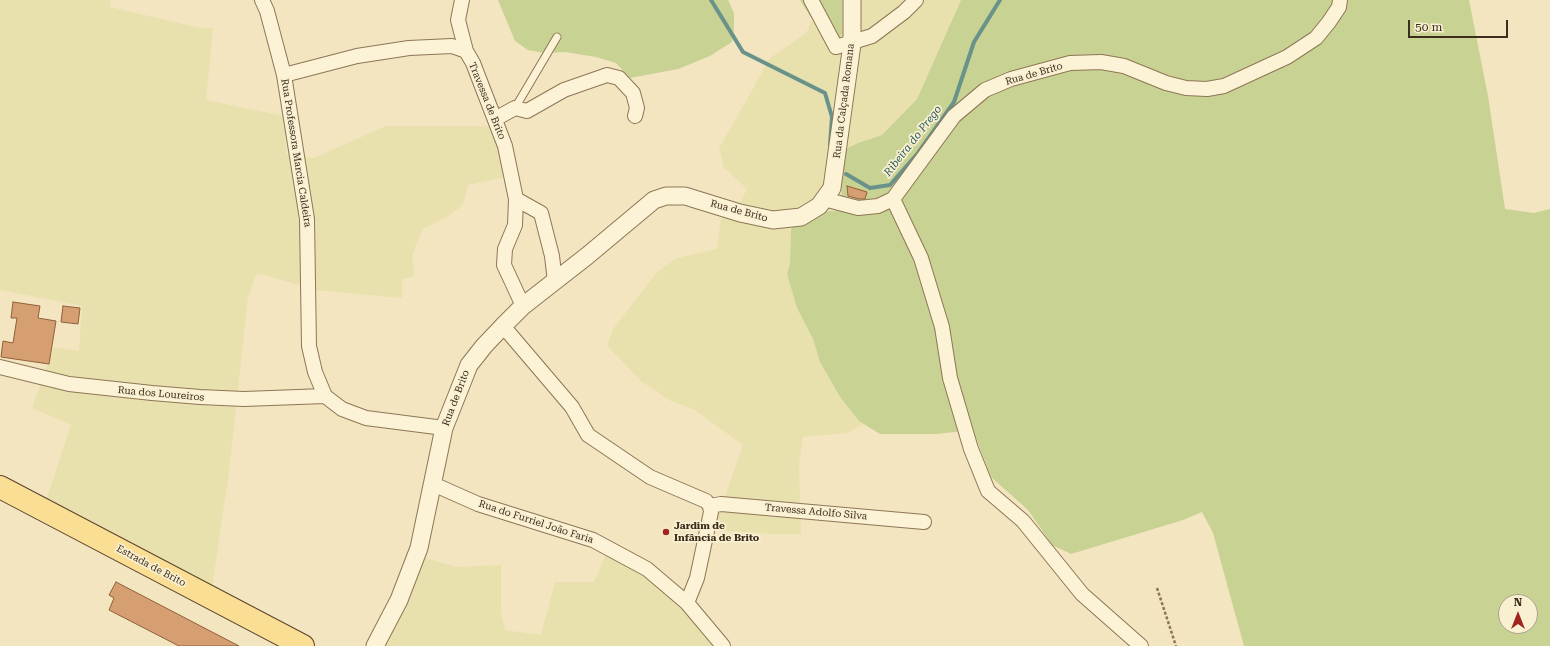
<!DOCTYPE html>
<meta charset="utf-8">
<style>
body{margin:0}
#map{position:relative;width:1550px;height:646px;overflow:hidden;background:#f2e5c0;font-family:"Roboto Serif",serif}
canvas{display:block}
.north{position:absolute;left:1498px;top:594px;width:40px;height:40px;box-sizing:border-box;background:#f9efd1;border:1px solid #ada189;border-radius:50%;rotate:0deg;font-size:11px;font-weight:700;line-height:16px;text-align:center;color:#3c2d1c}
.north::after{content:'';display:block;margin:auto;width:14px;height:18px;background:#a3231f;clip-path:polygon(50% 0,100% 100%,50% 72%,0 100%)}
.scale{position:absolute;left:1408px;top:20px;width:100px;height:18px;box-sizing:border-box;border:2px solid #3c2d1c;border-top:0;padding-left:5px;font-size:12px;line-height:14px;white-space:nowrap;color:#3c2d1c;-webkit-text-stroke:3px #f9efd1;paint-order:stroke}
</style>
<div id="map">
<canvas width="1550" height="646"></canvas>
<div class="north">N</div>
<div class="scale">50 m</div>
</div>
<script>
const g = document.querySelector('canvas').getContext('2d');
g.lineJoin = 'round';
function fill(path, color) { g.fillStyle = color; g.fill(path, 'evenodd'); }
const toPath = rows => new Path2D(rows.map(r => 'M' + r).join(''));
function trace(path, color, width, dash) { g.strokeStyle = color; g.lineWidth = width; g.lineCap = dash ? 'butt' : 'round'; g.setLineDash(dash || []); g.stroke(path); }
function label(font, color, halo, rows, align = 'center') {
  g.font = font + ' "Roboto Serif",serif'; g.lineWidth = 3.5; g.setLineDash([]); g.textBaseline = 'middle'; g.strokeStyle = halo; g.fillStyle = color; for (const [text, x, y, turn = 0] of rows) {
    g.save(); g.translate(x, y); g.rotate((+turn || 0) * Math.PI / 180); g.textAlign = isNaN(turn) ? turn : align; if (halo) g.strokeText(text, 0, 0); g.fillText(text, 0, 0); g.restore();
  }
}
fill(toPath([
 [0,0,111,0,110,7,201,28,213,28,206,100,284,116,286,154,314,158,386,126,495,126,506,177,468,185,463,205,448,216,423,229,412,256,415,276,402,279,402,298,316,290,257,273,248,297,229,472,212,588,46,501,71,425,32,408,54,347,79,351,82,306,0,290],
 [842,0,961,0,917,99,882,135,858,143,842,151,841,187,843,199,836,211,812,212,791,230,790,263,787,274,797,308,813,339,820,362,840,397,859,421,863,424,848,433,803,437,799,464,801,534,773,534,713,530,743,445,695,410,671,401,642,382,607,346,613,329,657,272,677,258,717,249,721,218,732,218,747,189,724,168,719,148,750,94,769,59,806,33,813,19,828,37,842,34],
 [607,552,652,581,677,603,713,646,384,646,418,556,457,567,501,565,501,610,505,630,541,635,555,582,594,582]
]), '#e9e1ad');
fill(toPath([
 [498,0,728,0,734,13,734,29,732,42,710,56,678,69,630,78,616,63,596,57,565,52,544,53,528,50,515,41],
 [800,0,842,0,842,34,835,41,828,37,810,16],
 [961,0,1469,0,1488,96,1505,209,1534,213,1550,209,1550,646,1244,646,1213,533,1202,512,1183,520,1071,554,1052,545,1028,510,991,477,973,430,936,434,880,434,859,421,840,397,820,362,813,339,797,308,787,274,790,263,791,230,796,215,812,212,836,211,843,199,836,167,842,151,858,143,882,135,917,99],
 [1506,602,1530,602,1530,626,1506,626]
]), '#c8d293');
trace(toPath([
 [711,0,743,52,825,93,832,117,830,145],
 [846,174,870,188,890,185,918,153,954,102,974,42,1000,0]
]), '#69938a', 4);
const building = toPath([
 [847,186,867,192,865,199,859,199,848,196,847,186],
 [13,302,40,306,38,318,56,321,49,364,1,357,3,341,13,343,17,318,11,318,13,302],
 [63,306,80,308,78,324,61,322,63,306],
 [116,582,239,646,179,646,109,610,114,598,109,595,116,582]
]);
fill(building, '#d59f72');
trace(building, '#905f39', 1);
const service = toPath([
 [515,108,557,37]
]);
const minor = toPath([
 [262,0,267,11,284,75,307,219,309,346,315,372,325,396,342,409,366,418,444,428],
 [462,0,458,20,466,51],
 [811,0,836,47,872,36,904,12,916,0],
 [284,75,357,56,409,48,452,46,466,51,473,63,505,146,516,199,515,225,505,249,504,265,523,306],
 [495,119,515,108,527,111,564,90,607,75,619,78,633,93,637,108,635,116],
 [516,199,541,213,552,256,555,282],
 [824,199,858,208,878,206,893,199,954,116,985,90,1011,79,1070,63,1101,62,1124,66,1166,83,1186,88,1207,89,1224,86,1287,57,1316,38,1329,22,1339,7,1340,0],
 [893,199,921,258,942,327,950,378,971,449,988,491,1023,521,1082,594,1141,646],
 [503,326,572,407,588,435,650,477,706,501,710,506,711,512,697,578,687,603],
 [0,367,69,384,152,393,200,397,244,399,325,396],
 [433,484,478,504,593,540,647,569,687,603,723,646],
 [710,506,721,504,924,522]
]);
const tertiary = toPath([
 [375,646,399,600,419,548,444,428,469,365,484,346,503,326,523,306,587,256,654,200,666,196,685,196,740,213,773,220,801,217,819,206,832,188,852,44,852,0]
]);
const primary = toPath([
 [0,487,303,646]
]);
trace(service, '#8e7656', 9);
trace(minor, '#8e7656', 16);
trace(tertiary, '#8e7656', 19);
trace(primary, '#5b432b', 24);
trace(toPath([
 [1157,588,1176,646]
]), '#8e7656', 2.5, [3, 2]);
trace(service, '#fcf2d5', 7);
trace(minor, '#fcf2d5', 14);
trace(tertiary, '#fcf2d5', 17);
trace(primary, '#fade94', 22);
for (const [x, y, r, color] of [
 [666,532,4,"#a3231f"]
]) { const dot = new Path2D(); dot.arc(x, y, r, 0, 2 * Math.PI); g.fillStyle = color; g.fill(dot); trace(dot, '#f9efd1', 1.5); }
label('10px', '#3c2d1c', '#f9efd1', [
 ["Rua de Brito",1034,74,-16],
 ["Travessa de Brito",487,101,68],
 ["Rua da Calçada Romana",844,101,-83],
 ["Rua Professora Marcia Caldeira",296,153,81],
 ["Rua de Brito",739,211,15],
 ["Rua dos Loureiros",161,394,5],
 ["Rua de Brito",456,398,-69],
 ["Travessa Adolfo Silva",816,512,5],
 ["Rua do Furriel João Faria",536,522,18],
 ["Estrada de Brito",151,566,28]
]);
label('bold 10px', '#3c2d1c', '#f9efd1', [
 ["Jardim de",674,526],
 ["Infância de Brito",674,538]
], 'left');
label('italic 11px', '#2a5d5c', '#f9efd1', [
 ["Ribeira do Prego",913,141,-52]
]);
</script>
